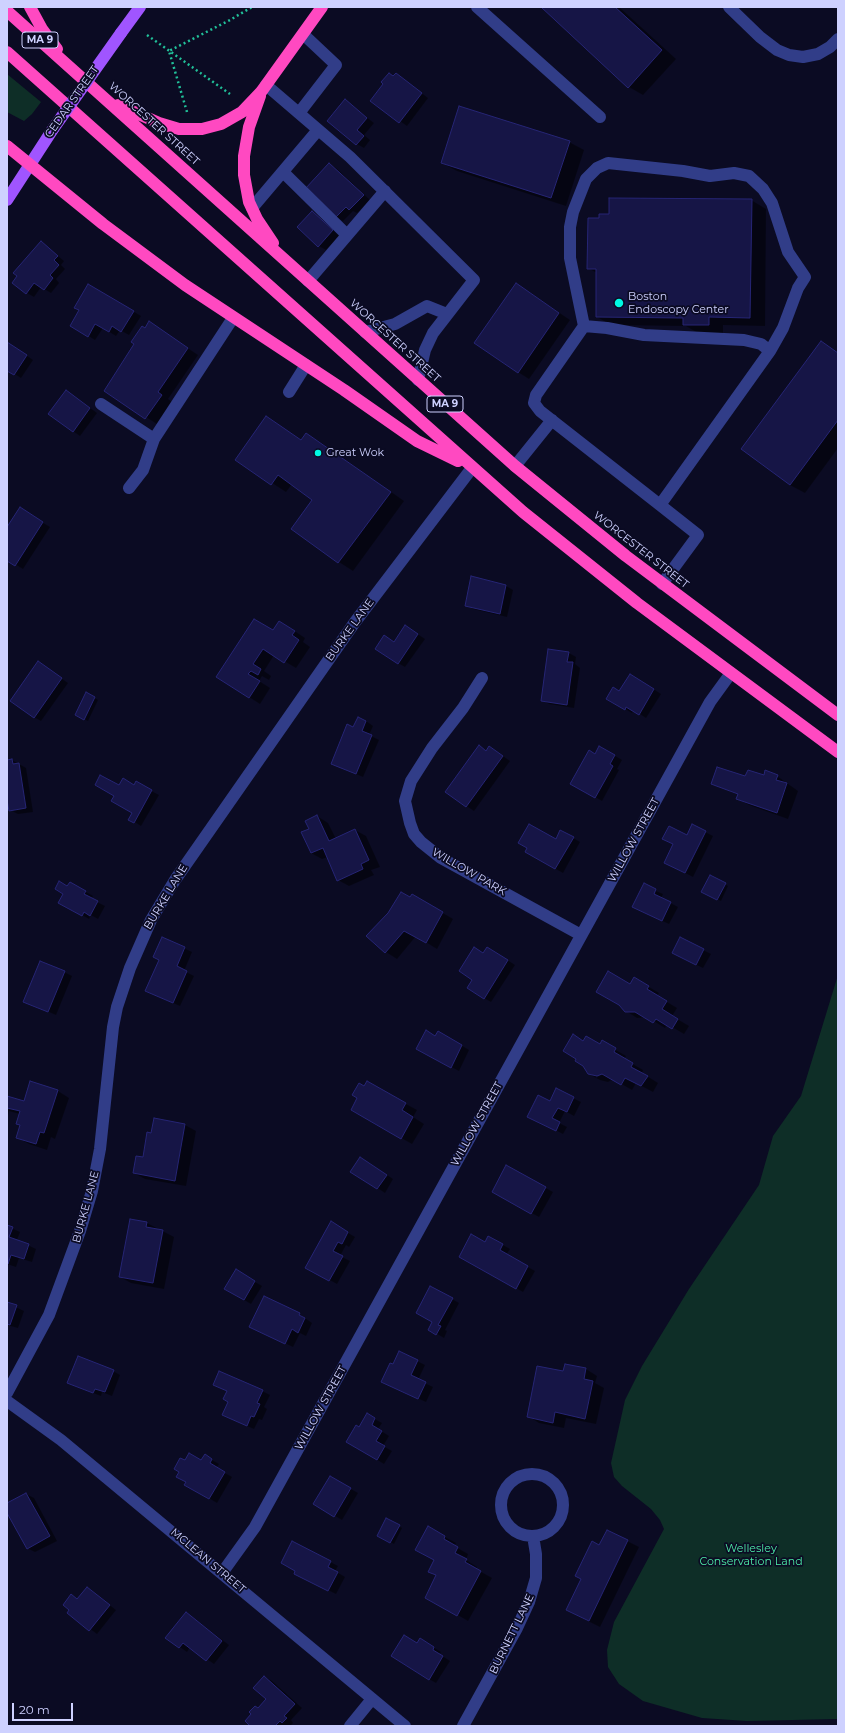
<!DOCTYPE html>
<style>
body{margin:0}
#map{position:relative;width:845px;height:1733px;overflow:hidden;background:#0b0b23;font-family:Montserrat,sans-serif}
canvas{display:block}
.frame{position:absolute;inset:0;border:8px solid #ced1ff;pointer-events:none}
.scale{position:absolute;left:12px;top:1703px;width:61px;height:18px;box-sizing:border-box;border:2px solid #ced1ff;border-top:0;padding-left:5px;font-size:12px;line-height:14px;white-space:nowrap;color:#ced1ff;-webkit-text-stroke:3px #0b0b23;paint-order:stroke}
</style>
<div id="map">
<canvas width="845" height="1733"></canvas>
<div class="frame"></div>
<div class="scale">20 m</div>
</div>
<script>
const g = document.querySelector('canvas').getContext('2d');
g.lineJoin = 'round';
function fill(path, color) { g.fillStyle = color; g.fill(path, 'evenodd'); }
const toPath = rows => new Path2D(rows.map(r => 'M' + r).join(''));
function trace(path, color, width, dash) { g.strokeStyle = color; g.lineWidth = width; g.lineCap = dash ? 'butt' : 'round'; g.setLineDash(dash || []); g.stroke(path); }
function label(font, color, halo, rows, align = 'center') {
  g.font = font + ' Montserrat,sans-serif'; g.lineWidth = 3.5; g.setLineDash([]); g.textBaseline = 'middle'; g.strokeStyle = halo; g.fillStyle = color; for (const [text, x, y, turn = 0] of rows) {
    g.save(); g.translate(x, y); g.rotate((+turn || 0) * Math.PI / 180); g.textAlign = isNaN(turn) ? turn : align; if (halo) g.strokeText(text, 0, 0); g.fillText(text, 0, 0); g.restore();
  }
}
fill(toPath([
 [7,74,41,102,32,114,24,121,7,112],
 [838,975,838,1719,747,1721,702,1718,643,1701,619,1684,608,1667,607,1650,614,1622,664,1529,660,1520,651,1509,622,1486,614,1477,611,1463,625,1400,642,1366,689,1289,759,1185,773,1136,801,1096]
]), '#0e2e27');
fill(toPath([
 [542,7,619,7,676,59,643,95,629,87],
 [403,79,428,98,407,126,372,101],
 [345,101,374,123,364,135,370,140,364,148,357,144],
 [569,142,584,150,566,206,457,171,442,163],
 [329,164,336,168,370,200,357,213,353,211,343,221,336,217],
 [751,200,766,209,765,326,723,325,723,333,698,333,686,326,611,325,597,317,597,273,588,268,600,219,610,215],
 [312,212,340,235,326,250,319,246],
 [41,242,64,261,61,265,65,269,56,279,59,283,51,293,41,287,34,297,27,293],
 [89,285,141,316,129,335,120,330,116,336,103,328,95,340,71,325,80,310],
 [527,291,570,320,529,379,518,372],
 [150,323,198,355,168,399,172,402,157,424,105,391],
 [7,342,33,360,21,378,7,369],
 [821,342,838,352,838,448,805,493,790,485],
 [74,396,97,413,80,436,73,431],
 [266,417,302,440,306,434,320,442,404,501,353,571,339,562,293,528,314,500,292,484,286,492,237,460],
 [27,513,50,527,23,569,7,559,7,529],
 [472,578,506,586,513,590,507,617,473,609,466,605],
 [290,628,305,638,303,642,310,647,296,668,274,655,264,671,271,676,269,680,262,676,259,681,270,688,260,704,218,677,274,631],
 [413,631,425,639,405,667,398,663,385,636,395,642],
 [569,653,576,657,575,664,580,668,574,708,549,704,542,700],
 [45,667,68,683,41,721,34,717],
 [638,679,661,694,646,718,634,710,632,713,607,698,620,692],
 [87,694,98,700,88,721,76,715],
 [366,721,373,726,369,735,379,740,363,777,333,764,354,728],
 [479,747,487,751,497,752,510,761,474,811,446,792],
 [600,747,622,760,617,769,619,770,602,801,571,783],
 [12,760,26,768,33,812,18,814,10,810,9,804,7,805,7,761],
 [777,776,798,791,788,819,749,805,738,799,739,795,712,784,746,778],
 [136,783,159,795,141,826,130,819,133,812,135,786],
 [317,816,328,823,336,839,355,830,366,836,380,867,371,870,374,875,349,886,338,880,328,857,322,859,311,853,310,830],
 [693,826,713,836,693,877,672,866],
 [561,831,580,842,563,873,526,852,556,840],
 [710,876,728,886,721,901,703,892],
 [70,883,93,896,91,899,105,906,98,919,91,915,89,919,59,902],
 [656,891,663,894,661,898,678,907,669,924,641,911,653,899],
 [412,895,453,919,437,949,416,936,397,959,386,952,368,936],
 [162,938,192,952,184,971,194,976,180,1006,146,991,160,960],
 [703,950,711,954,703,968,680,957],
 [495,952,515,965,491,1002,484,998,484,954],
 [64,972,72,976,56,1015,24,1001],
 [634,978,659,993,657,996,677,1008,672,1016,689,1026,684,1034,667,1024,665,1028,647,1017,637,1018,626,1011,630,985],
 [439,1032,469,1050,459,1071,417,1049,436,1037],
 [584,1042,600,1045,602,1042,626,1056,624,1059,643,1070,642,1073,658,1083,653,1092,636,1083,632,1090,613,1079,608,1082,600,1080,589,1074],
 [606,1072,596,1078,596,1075],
 [31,1083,58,1091,69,1098,55,1139,51,1137,47,1150,29,1144,18,1138,21,1126,18,1124,20,1114,9,1111,7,1120,7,1097,25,1103],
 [367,1083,417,1110,413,1117,424,1124,412,1144,352,1110],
 [556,1090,581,1102,574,1116,565,1111,559,1123,567,1127,563,1134,536,1120,550,1102],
 [185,1125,196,1131,186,1186,145,1179,134,1173,144,1158,152,1134],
 [368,1162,393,1179,385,1193,352,1171],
 [507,1167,553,1192,539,1217,493,1192],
 [131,1220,147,1223,174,1237,164,1289,131,1283,120,1277],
 [331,1223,355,1237,349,1247,346,1245,340,1256,350,1261,337,1284,306,1267],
 [7,1226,20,1232,17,1240,36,1249,32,1262,19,1258,16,1267,7,1264],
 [489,1237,510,1249,506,1255,535,1271,523,1292,460,1256,485,1243],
 [236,1271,262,1286,251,1304,226,1289],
 [431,1287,459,1303,445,1330,447,1331,444,1338,429,1329,433,1321],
 [7,1303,24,1311,18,1328,7,1325],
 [299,1314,312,1323,306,1336,300,1333,293,1347,258,1330],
 [399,1352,425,1365,418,1380,433,1387,426,1402,389,1385,393,1365],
 [565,1365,586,1369,597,1376,595,1383,604,1388,596,1424,566,1418,564,1428,539,1423,528,1416,564,1372],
 [113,1371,120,1375,112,1396,102,1392,101,1396,76,1386],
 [262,1391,270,1395,264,1407,267,1409,262,1420,259,1419,254,1429,231,1419],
 [367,1415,382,1423,378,1429,389,1436,383,1446,392,1451,384,1464,347,1441,359,1428],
 [205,1456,219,1464,216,1468,232,1477,217,1503,186,1484,187,1482,185,1461,201,1462],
 [330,1477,358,1493,342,1520,314,1503],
 [26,1494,34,1498,57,1541,35,1552,27,1548,7,1511,7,1504],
 [386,1520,402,1528,394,1544,378,1535],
 [428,1528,456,1543,454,1546,468,1554,466,1560,477,1567,476,1569,492,1578,468,1621,427,1597,437,1576,430,1572,435,1560],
 [607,1531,639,1547,600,1627,578,1616,600,1546],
 [292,1542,338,1566,335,1571,345,1577,336,1594,302,1577],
 [94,1593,116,1610,97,1634,69,1613,72,1596,78,1600],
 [186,1613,229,1645,214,1664,190,1647,187,1652,167,1638],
 [421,1640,441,1652,439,1654,450,1661,436,1683,429,1679,418,1645],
 [265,1677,272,1681,302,1708,291,1720,293,1723,290,1726,251,1726,267,1699]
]), '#0007');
const building = toPath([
 [541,7,615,7,662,50,628,88,541,7],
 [389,73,393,76,396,73,422,93,399,123,370,101,383,84,381,82,389,73],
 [345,99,367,118,357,130,364,136,356,145,327,121,345,99],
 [459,106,570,141,551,198,441,163,459,106],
 [329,163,364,195,349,210,346,207,335,218,305,189,329,163],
 [609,198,752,199,750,318,709,317,709,325,683,325,683,318,596,317,596,269,587,269,588,218,599,218,599,214,609,214,609,198],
 [312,211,333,230,318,247,297,227,312,211],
 [41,241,58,256,54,260,59,265,50,275,53,278,44,290,34,283,26,294,12,283,17,276,13,273,41,241],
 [516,283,559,313,518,373,474,343,516,283],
 [88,284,134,311,121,332,112,326,109,332,95,324,88,337,70,326,79,310,74,308,88,284],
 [149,321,188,348,158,392,162,395,145,419,104,391,134,344,131,342,142,326,145,328,149,321],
 [821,341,838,353,838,420,790,485,741,449,821,341],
 [7,342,27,355,14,375,7,371,7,342],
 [66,390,90,408,73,432,48,414,66,390],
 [266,416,301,440,306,433,391,492,338,563,291,529,312,500,278,475,271,485,235,460,266,416],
 [20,507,43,522,15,566,7,561,7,527,20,507],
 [471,576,506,585,500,614,465,606,471,576],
 [254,619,273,630,279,621,295,631,292,635,299,640,284,663,263,649,253,664,261,669,258,675,251,671,248,674,260,681,249,698,216,677,254,619],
 [405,625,418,634,398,664,375,649,384,635,394,642,405,625],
 [548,649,569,652,567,662,573,662,567,705,541,701,548,649],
 [38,661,62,678,34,718,10,701,38,661],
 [630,674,654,689,639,715,626,707,625,710,606,699,613,687,619,691,630,674],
 [86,692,95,697,84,720,75,715,86,692],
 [358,717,366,721,362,731,372,735,356,774,331,764,347,724,353,727,358,717],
 [479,745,486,751,489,746,503,756,466,807,445,792,479,745],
 [599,746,615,755,610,764,613,766,595,798,570,784,589,750,595,754,599,746],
 [12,759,13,764,19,763,26,808,9,811,7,800,7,760,12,759],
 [717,767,745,776,748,770,764,775,765,770,778,775,776,780,787,783,777,813,736,799,738,794,711,784,717,767],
 [100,775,119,785,123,778,134,785,136,781,152,790,134,823,128,820,132,813,111,801,114,796,95,785,100,775],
 [317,815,329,841,355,829,369,860,361,864,363,869,337,881,323,848,311,853,301,832,309,829,305,821,317,815],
 [529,824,556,839,560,830,574,837,555,869,525,852,527,848,518,843,529,824],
 [692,824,706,831,685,873,664,863,673,844,662,839,669,826,687,835,692,824],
 [710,875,726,883,717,900,701,892,710,875],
 [59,881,67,886,70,882,86,891,84,894,98,901,90,916,84,912,82,916,58,903,63,894,55,889,59,881],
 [644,883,656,889,654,894,671,902,662,921,632,907,644,883],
 [401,892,410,897,412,894,443,912,426,943,404,931,385,953,366,936,388,913,401,892],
 [162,937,185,947,177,966,187,971,173,1003,145,991,159,960,153,957,162,937],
 [680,937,704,949,696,965,672,953,680,937],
 [474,947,483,953,487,947,508,960,484,999,467,988,472,980,459,971,474,947],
 [40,961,65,971,48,1012,23,1002,40,961],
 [608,971,630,984,634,977,649,986,647,989,667,1001,662,1009,678,1019,672,1029,656,1019,653,1023,635,1012,625,1012,619,1005,596,992,608,971],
 [426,1030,435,1036,438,1031,462,1045,451,1068,416,1049,426,1030],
 [573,1034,583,1041,586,1036,600,1044,602,1040,616,1048,614,1052,633,1063,631,1067,648,1076,641,1086,625,1078,621,1085,602,1074,597,1076,588,1074,583,1066,575,1061,576,1059,563,1051,573,1034],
 [30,1081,58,1090,44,1133,40,1132,36,1144,16,1138,20,1125,16,1124,20,1111,7,1108,7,1096,24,1101,30,1081],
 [367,1081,406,1103,402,1110,413,1117,401,1139,351,1110,357,1098,352,1095,359,1083,364,1086,367,1081],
 [556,1088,574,1097,567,1112,558,1108,552,1118,560,1122,556,1131,527,1117,538,1095,550,1101,556,1088],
 [154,1118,185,1124,175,1181,133,1173,136,1156,143,1157,147,1132,151,1133,154,1118],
 [360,1157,387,1175,377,1189,350,1172,360,1157],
 [506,1165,546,1187,531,1214,492,1192,506,1165],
 [130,1219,147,1222,146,1227,163,1230,153,1283,119,1277,130,1219],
 [331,1221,348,1232,342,1244,338,1242,333,1251,343,1256,329,1281,305,1268,331,1221],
 [7,1225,13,1227,9,1237,29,1244,24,1259,11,1255,8,1264,7,1225],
 [471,1234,485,1242,488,1236,503,1244,500,1250,528,1266,516,1289,459,1257,471,1234],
 [236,1269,255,1281,244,1300,224,1289,236,1269],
 [430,1286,453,1298,438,1325,441,1326,436,1335,428,1330,432,1322,416,1313,430,1286],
 [264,1296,300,1313,299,1315,305,1318,298,1333,292,1329,285,1344,249,1327,264,1296],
 [7,1302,17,1305,10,1325,7,1324,7,1302],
 [399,1351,418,1360,411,1375,426,1382,418,1399,381,1382,390,1363,393,1364,399,1351],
 [78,1356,114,1370,105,1392,95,1389,93,1393,67,1383,78,1356],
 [565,1364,586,1368,584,1379,593,1381,585,1419,555,1412,553,1423,527,1417,537,1366,563,1371,565,1364],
 [219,1371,263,1390,257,1403,260,1404,254,1417,251,1416,247,1426,222,1415,228,1402,223,1399,227,1391,213,1385,219,1371],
 [367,1413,375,1418,372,1425,382,1431,376,1441,385,1446,377,1460,346,1442,356,1425,359,1427,367,1413],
 [189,1453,201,1460,205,1454,212,1459,210,1463,225,1472,209,1499,184,1485,186,1482,176,1477,179,1472,174,1469,180,1458,185,1460,189,1453],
 [330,1476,351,1488,334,1517,313,1504,330,1476],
 [26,1493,50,1536,27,1549,7,1513,7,1503,26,1493],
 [386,1518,400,1525,390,1543,377,1536,386,1518],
 [428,1526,445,1536,444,1539,458,1547,455,1553,467,1559,465,1562,481,1571,457,1616,425,1598,436,1575,428,1572,434,1560,415,1550,428,1526],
 [607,1530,628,1540,589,1621,566,1610,581,1579,575,1576,592,1541,599,1545,607,1530],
 [292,1541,331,1561,328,1567,338,1572,328,1591,294,1574,295,1571,281,1563,292,1541],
 [87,1587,110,1605,89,1631,67,1613,69,1610,63,1605,71,1594,77,1599,87,1587],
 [186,1612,222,1641,206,1661,183,1643,179,1648,165,1638,186,1612],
 [404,1635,417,1643,420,1638,434,1647,433,1650,443,1656,429,1680,391,1656,404,1635],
 [264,1676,295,1704,284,1716,287,1718,282,1723,280,1721,275,1726,250,1726,245,1721,251,1714,249,1712,255,1706,258,1708,266,1699,253,1688,264,1676]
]);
fill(building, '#161546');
trace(building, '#262575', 1);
trace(toPath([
 [147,35,230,94],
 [187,112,169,51,230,20,252,7]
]), '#21c099', 2.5, [2, 3]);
trace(toPath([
 [477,7,600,117],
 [729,7,760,37,777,50,789,55,803,57,818,54,830,47,838,39],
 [266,85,350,157,474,280,433,333,425,350,418,380],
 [299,113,336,65,303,34],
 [283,172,347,235],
 [252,208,318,130],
 [308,281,385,191],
 [584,326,607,328,644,335,744,340,761,344,770,351],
 [365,332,395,324,427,306,447,314],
 [289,392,306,365],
 [101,404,154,439],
 [515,466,552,420],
 [129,488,143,470,154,439,233,318],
 [660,505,770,351,783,328,798,288,805,277,788,252,772,203,763,189,749,176,734,173,710,176,683,171,608,163,597,168,586,179,573,212,570,227,570,258,584,326,536,395,534,403,540,411,660,505,698,535,662,584],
 [482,678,463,708,432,748,411,781,405,801,410,823,414,834,421,842,441,858,581,935],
 [7,1393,49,1315,80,1231,92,1191,100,1149,113,1027,117,1007,130,968,151,920,175,880,355,622,472,468],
 [7,1401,61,1440,405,1726],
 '501 1505a31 31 0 1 1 62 0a31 31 0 1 1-62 0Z',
 [222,1573,255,1527,710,702,731,673],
 [350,1726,372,1699],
 [463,1726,517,1628,529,1602,536,1578,536,1554,533,1536]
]), '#313d88', 12);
trace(toPath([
 [121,33,140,7],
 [7,200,53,129]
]), '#a055ff', 12);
trace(toPath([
 [30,7,42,29,57,49],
 [7,11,515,466,626,556,838,715],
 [7,52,523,512,637,603,838,752],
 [260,96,249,127,244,156,244,175,249,202,257,219,273,243],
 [118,105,159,123,179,129,202,129,221,124,242,112,261,92,322,7],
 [7,146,103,224,185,285,344,390,417,441,458,461]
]), '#ff49c1', 12);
trace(toPath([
 [53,129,121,33]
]), '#a055ff', 12);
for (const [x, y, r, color] of [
 [619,303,5,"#00f9e4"],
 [318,453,4,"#00f9e4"]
]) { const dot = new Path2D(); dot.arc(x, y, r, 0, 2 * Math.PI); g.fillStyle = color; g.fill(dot); trace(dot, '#0b0b23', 1.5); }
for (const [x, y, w] of [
 [40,40,36],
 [445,404,36]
]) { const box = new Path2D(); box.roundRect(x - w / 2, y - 8, w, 16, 3); g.fillStyle = '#0b0b23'; g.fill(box); trace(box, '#ced1ff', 1); }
label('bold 10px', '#ced1ff', null, [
 ["MA 9",40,40],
 ["MA 9",445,404]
]);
label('11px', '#ced1ff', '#0b0b23', [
 ["CEDAR STREET",72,102,-55],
 ["WORCESTER STREET",154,124,42],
 ["WORCESTER STREET",395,341,42],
 ["WORCESTER STREET",641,550,38],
 ["BURKE LANE",350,630,-54],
 ["WILLOW STREET",634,840,-61],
 ["WILLOW PARK",469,872,30],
 ["BURKE LANE",166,897,-59],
 ["WILLOW STREET",477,1124,-61],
 ["BURKE LANE",86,1207,-75],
 ["WILLOW STREET",321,1408,-61],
 ["MCLEAN STREET",208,1561,40],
 ["BURNETT LANE",512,1634,-64]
]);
label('11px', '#ced1ff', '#0b0b23', [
 ["Boston",628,297],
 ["Endoscopy Center",628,310],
 ["Great Wok",326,453]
], 'left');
label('11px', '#4deca7', '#0b0b23', [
 ["Wellesley",751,1549],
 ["Conservation Land",751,1562]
]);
</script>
